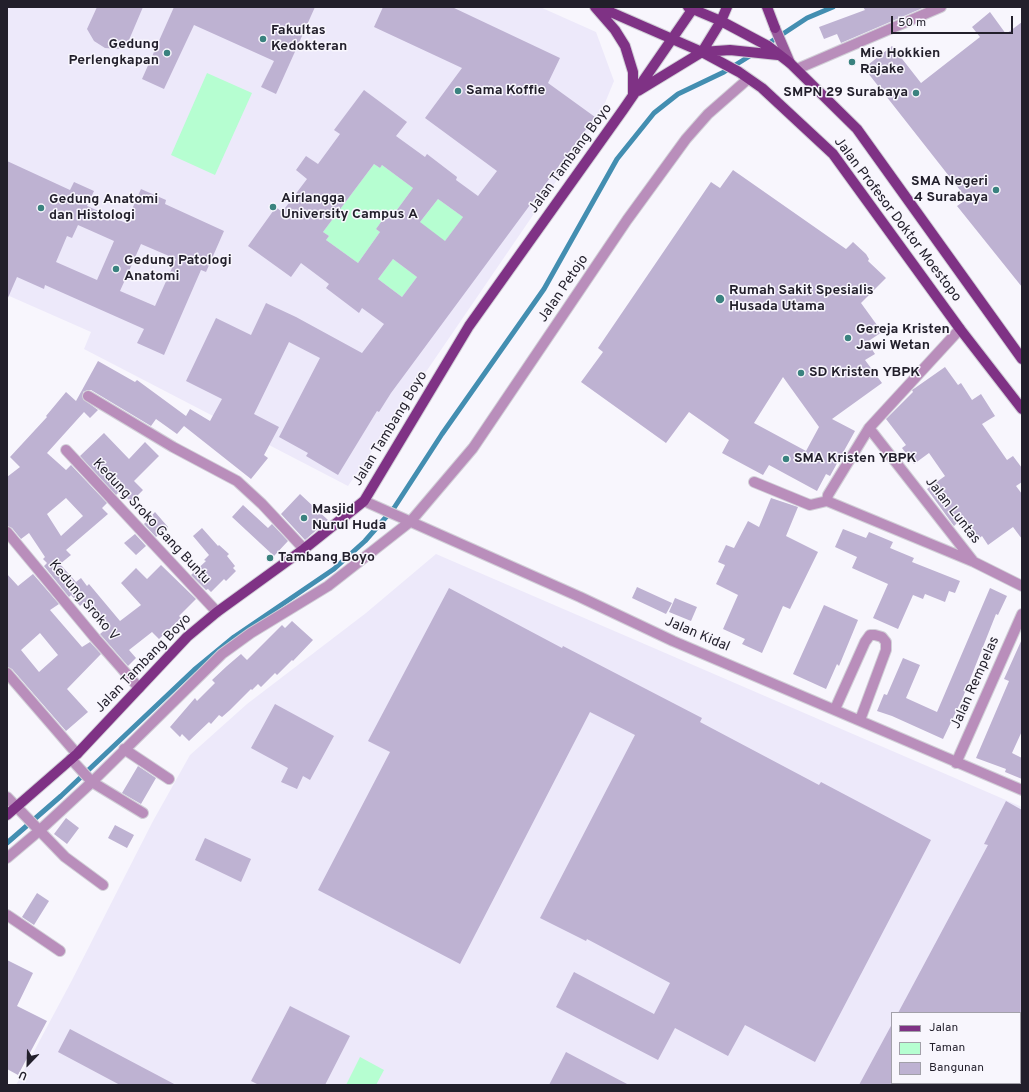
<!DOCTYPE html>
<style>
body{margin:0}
#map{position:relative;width:1029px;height:1092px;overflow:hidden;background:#f8f6fd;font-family:Overpass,sans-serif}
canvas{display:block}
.frame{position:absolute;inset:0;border:8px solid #221f2b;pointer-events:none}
.legend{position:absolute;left:891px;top:1012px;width:130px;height:72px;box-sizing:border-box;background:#f8f6fd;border:1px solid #a2a0a9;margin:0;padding:5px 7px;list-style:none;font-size:12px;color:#221f2b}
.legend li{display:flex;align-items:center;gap:8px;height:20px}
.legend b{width:20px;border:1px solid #a2a0a9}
.north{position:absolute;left:8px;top:1044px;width:40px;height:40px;-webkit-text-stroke:3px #f8f6fd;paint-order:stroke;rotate:203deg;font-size:11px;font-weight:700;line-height:16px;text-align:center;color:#221f2b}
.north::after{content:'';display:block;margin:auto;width:14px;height:18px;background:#221f2b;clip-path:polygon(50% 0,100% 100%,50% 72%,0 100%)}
.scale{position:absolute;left:891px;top:16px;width:122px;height:18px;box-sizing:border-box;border:2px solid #221f2b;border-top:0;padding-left:5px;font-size:12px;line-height:14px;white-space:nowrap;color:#221f2b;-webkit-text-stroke:3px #f8f6fd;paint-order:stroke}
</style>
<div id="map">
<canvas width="1029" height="1092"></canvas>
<div class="frame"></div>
<ul class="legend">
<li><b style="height:5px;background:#7f3285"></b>Jalan</li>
<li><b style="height:11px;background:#b6fed1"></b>Taman</li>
<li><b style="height:11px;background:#beb2d2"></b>Bangunan</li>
</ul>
<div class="north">U</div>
<div class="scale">50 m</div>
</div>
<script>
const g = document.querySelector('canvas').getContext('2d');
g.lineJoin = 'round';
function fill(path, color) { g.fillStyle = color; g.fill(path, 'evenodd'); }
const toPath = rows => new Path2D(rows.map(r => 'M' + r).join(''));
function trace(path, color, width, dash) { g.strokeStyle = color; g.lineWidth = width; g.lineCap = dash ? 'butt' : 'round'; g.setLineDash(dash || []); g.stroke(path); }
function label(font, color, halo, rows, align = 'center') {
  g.font = font + ' Overpass,sans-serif'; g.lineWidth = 3; g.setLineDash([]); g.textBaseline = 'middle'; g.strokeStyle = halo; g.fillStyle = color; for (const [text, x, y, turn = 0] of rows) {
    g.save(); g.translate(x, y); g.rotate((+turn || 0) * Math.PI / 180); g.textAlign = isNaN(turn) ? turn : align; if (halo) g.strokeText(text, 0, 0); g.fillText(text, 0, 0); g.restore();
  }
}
fill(toPath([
 [7,7,540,7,596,32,614,81,598,120,348,486,84,349,91,332,7,295],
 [436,554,1022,807,1022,1085,16,1085,71,982,153,821,190,755,247,704,366,613],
 [892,1013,1020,1013,1020,1083,892,1083]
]), '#ede9fa');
fill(toPath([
 [207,73,252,93,215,175,171,155],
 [374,164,380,168,382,165,413,188,391,218,386,215,376,229,380,232,358,263,326,240,329,236,323,232],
 [438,199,463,217,437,252,420,222],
 [393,259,417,277,402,297,378,279],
 [360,1057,384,1070,376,1085,346,1085]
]), '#b6fed1');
trace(toPath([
 [766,45,807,18,833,7],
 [7,843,61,796,194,670,234,637,334,569,365,541,394,508,442,434,544,289,617,159,654,113,678,94,724,72,753,54]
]), '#438eb1', 5);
fill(toPath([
 [97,7,143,7,126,47,119,49,105,48,94,41,87,29],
 [174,7,315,7,276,94,261,87,274,61,194,25,164,89,142,79],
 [383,7,452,7,560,58,548,83,595,117,391,393,379,412,377,411,338,475,306,456,308,453,279,437,320,358,289,342,254,414,279,427,264,455,268,458,251,479,184,426,177,434,156,419,151,426,91,390,88,390,83,392,83,399,98,410,90,418,84,412,47,453,66,470,71,465,107,503,102,508,108,514,66,550,71,555,60,564,76,582,81,578,87,586,89,584,120,621,141,605,121,583,136,568,147,579,161,565,196,599,179,616,181,618,159,639,152,632,129,650,136,658,128,666,100,634,107,628,84,602,80,606,71,595,69,597,44,566,47,563,43,559,45,557,29,533,21,539,12,528,7,526,7,477,20,467,10,457,47,417,46,416,66,392,76,401,98,361,135,382,137,380,186,416,190,409,210,421,222,399,186,381,216,318,251,335,266,303,296,317,362,353,384,324,362,308,359,313,326,288,329,284,301,263,291,277,248,246,276,207,282,212,307,179,296,170,306,156,318,164,340,134,334,130,364,90,407,122,396,136,425,157,427,154,457,177,456,180,478,196,497,171,425,118,462,68,374,27],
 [374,164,380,168,382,165,413,188,391,218,386,215,376,229,380,232,358,263,326,240,329,236,323,232],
 [438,199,463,217,445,241,420,222],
 [393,259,417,277,402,297,378,279],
 [66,498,83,516,61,536,47,514],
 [863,7,925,7,841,43,837,34,824,39,819,27,865,10],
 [990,12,1006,34,1022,22,1022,287,957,206,967,199,864,68,892,46,921,83,980,37,972,27],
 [7,161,70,190,74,182,94,191,87,206,126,223,141,189,166,200,165,204,224,231,206,272,201,270,164,355,137,343,144,329,45,285,44,289,17,277,7,300],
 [78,225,114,241,97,280,56,262,67,236,72,238],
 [141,244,176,259,155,306,120,291],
 [733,170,846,249,853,242,866,254,869,259,868,261,886,278,861,303,882,332,867,342,875,354,865,360,882,383,832,419,855,431,830,476,826,474,817,491,769,465,763,475,722,453,729,440,689,412,666,443,581,382,603,352,598,348,711,182,720,188],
 [783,377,819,427,806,451,754,423],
 [945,367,958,385,961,383,972,400,981,394,995,416,982,424,1007,460,1013,456,1022,468,1022,482,1016,486,1022,494,1022,539,1013,527,988,545,982,536,976,541,957,523,954,526,927,489,945,476,929,453,914,464,902,448,906,445,886,419,913,392,912,390,915,388],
 [104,433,129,459,145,442,159,456,134,481,143,490,131,502,120,491,116,495,80,456],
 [300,494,328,520,305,540,281,514],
 [771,498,798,507,786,536,818,552,790,609,783,606,762,653,742,644,745,639,723,629,738,595,716,584,725,565,718,562,726,545,734,548,748,521,759,527],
 [243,505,268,528,272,524,288,541,274,556,232,517],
 [155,512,168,527,156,537,144,524],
 [202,528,218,546,219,545,229,554,227,556,235,566,233,568,236,571,226,581,224,579,211,592,208,589,206,590,191,575,206,561,204,560,209,555,193,536],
 [843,529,866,538,869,532,893,542,890,548,914,558,912,562,960,581,955,593,949,591,945,602,925,594,923,599,913,595,898,629,873,618,888,584,852,568,857,557,835,547],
 [135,534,146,546,136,555,124,543],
 [7,574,18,586,33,574,59,604,50,610,82,647,90,642,101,654,67,689,88,712,66,731,12,669,7,667],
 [40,633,58,655,39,672,21,650],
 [637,587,672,603,666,614,632,598],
 [449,588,562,648,563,646,702,718,700,722,819,785,821,782,931,840,815,1062,745,1025,728,1056,675,1028,658,1060,556,1007,574,972,654,1014,670,983,587,939,586,941,540,918,635,735,590,712,460,964,318,890,390,752,368,741],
 [990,588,1007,596,998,615,996,614,963,697,943,739,892,716,877,711,884,694,887,695,903,658,920,665,906,698,937,712],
 [675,598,697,607,691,621,669,612],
 [824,605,858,620,839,666,837,664,826,689,793,674],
 [292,621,313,640,293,661,292,660,277,675,275,673,261,687,258,684,252,690,251,689,230,710,222,717,219,715,211,724,209,722,189,741,182,734,180,737,170,727,195,698,197,701,215,683,212,680,227,666,241,654,247,660,282,625,285,628],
 [1022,639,1022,731,1012,753,1022,758,1022,779,1005,772,1006,769,976,758,1009,681,1004,679],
 [275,704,334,736,310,780,303,776,297,789,281,782,288,768,251,748],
 [138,766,156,778,141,804,122,793],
 [1006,801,1022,810,1022,1013,898,1013,988,845,984,844],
 [66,818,79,828,67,844,54,834],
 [115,825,134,835,127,848,108,838],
 [205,838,251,859,241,882,195,860],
 [37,893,49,901,34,925,22,917],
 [7,960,33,973,17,1006,47,1021,18,1075,7,1069],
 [290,1006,350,1036,325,1085,259,1085,251,1081],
 [892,1024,892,1085,859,1085],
 [70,1029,176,1085,120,1085,58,1052],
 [566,1052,629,1085,549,1085]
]), '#beb2d2');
const minor = toPath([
 [797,69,941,7],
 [88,396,173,447,237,481,262,504,304,549],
 [869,428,973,561],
 [66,450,217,612],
 [754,482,810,505,827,501,974,562,1022,586],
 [364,501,580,597,673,641,1022,790],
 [827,501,828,495,869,428,960,329],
 [7,532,95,638,139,688],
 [7,673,77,754],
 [835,709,865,642,870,635,875,635,882,637,886,642,886,650,860,720],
 [124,749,169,779],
 [71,759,92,782,143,813],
 [956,763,1022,614],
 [7,797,65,857,103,885],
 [7,858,39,831,92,782,222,654,251,633,328,586,411,521,473,448,627,220,686,139,708,114,748,79],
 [7,915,60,951]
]);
const secondary = toPath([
 [775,28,790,63]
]);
const primary = toPath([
 [595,7,615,30,625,46,633,72,633,95],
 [599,7,702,52,739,72,762,88,833,154,960,329,1022,409],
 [688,7,721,21,768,46,790,63,857,129,1022,359],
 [767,7,775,28],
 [702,52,721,21,727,7],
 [638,91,702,52,730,50,778,55],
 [7,815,77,754,187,637,217,612,304,549,364,501,469,326,623,110,694,7]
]);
trace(minor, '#d1cfd7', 12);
trace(secondary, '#d1cfd7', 12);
trace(primary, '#d1cfd7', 12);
trace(minor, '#b98ebb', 10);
trace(secondary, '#985a9c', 10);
trace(primary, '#7f3285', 10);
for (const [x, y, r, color] of [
 [263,39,4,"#3a827f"],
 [167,53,4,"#3a827f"],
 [852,62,4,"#3a827f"],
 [458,91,4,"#3a827f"],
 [916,93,4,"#3a827f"],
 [996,190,4,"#3a827f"],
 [273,207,4,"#3a827f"],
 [41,208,4,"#3a827f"],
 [116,269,4,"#3a827f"],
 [720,299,5,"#3a827f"],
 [848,338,4,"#3a827f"],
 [801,373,4,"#3a827f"],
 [786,459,4,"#3a827f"],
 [304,518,4,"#3a827f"],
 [270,558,4,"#3a827f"]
]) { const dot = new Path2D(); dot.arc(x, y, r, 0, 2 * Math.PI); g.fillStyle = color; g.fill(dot); trace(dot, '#f8f6fd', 1.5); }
label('bold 14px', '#221f2b', '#f8f6fd', [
 ["Fakultas",271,31],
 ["Kedokteran",271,47],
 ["Gedung",159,45,"right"],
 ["Perlengkapan",159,61,"right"],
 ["Mie Hokkien",860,54],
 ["Rajake",860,70],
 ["Sama Koffie",466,91],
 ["SMPN 29 Surabaya",908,93,"right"],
 ["SMA Negeri",988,182,"right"],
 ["4 Surabaya",988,198,"right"],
 ["Airlangga",281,199],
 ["University Campus A",281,215],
 ["Gedung Anatomi",49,200],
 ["dan Histologi",49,216],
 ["Gedung Patologi",124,261],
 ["Anatomi",124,277],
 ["Rumah Sakit Spesialis",729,291],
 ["Husada Utama",729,307],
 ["Gereja Kristen",856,330],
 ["Jawi Wetan",856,346],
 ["SD Kristen YBPK",809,373],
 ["SMA Kristen YBPK",794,459],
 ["Masjid",312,510],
 ["Nurul Huda",312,526],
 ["Tambang Boyo",278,558]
], 'left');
label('14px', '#221f2b', '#f8f6fd', [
 ["Jalan Tambang Boyo",571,159,-54],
 ["Jalan Profesor Doktor Moestopo",897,220,53],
 ["Jalan Petojo",564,289,-56],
 ["Jalan Tambang Boyo",391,429,-59],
 ["Jalan Luntas",952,511,52],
 ["Kedung Sroko Gang Buntu",151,522,47],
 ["Kedung Sroko V",83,601,50],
 ["Jalan Kidal",697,635,23],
 ["Jalan Tambang Boyo",144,664,-46],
 ["Jalan Rempelas",976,683,-66]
]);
</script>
